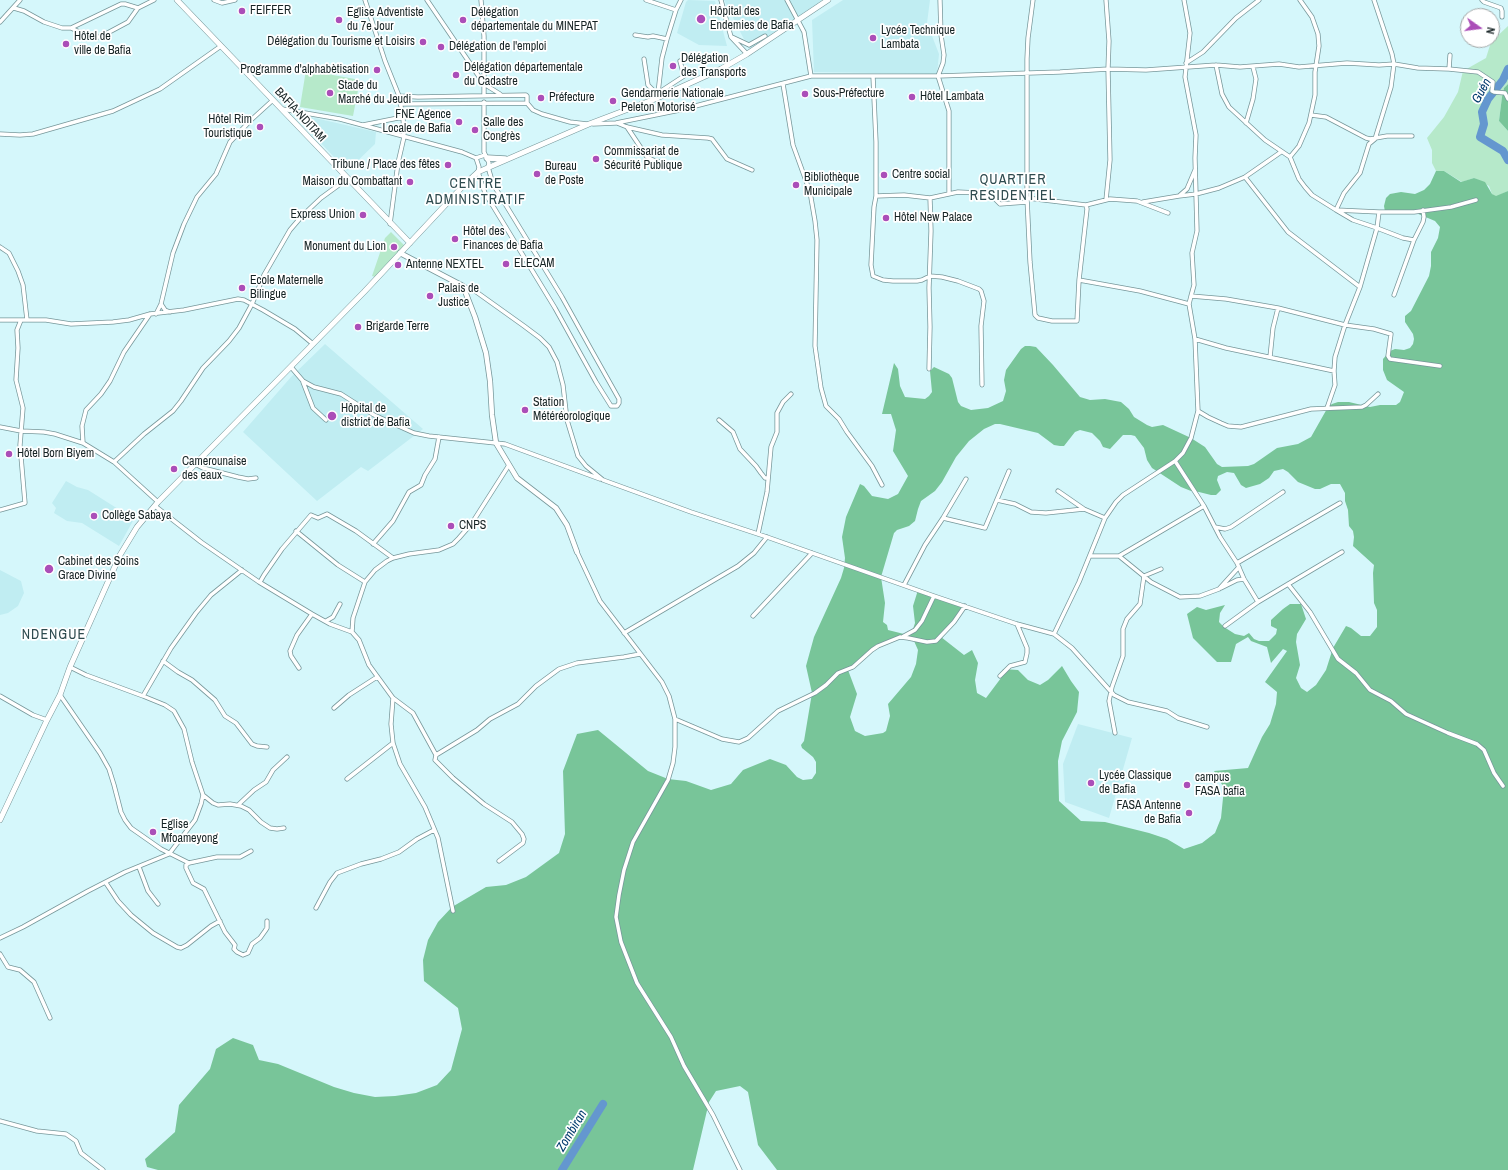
<!DOCTYPE html>
<meta charset="utf-8">
<style>
body{margin:0}
#map{position:relative;width:1508px;height:1170px;overflow:hidden;background:#d5f7fb;font-family:"Archivo Narrow",sans-serif}
canvas{display:block}
.north{position:absolute;left:1460px;top:8px;width:40px;height:40px;box-sizing:border-box;background:#fff;border:1px solid #a2a7a7;border-radius:50%;rotate:104deg;font-size:11px;font-weight:700;line-height:16px;text-align:center;color:#162324}
.north::after{content:'';display:block;margin:auto;width:14px;height:18px;background:#ab4eb8;clip-path:polygon(50% 0,100% 100%,50% 72%,0 100%)}
</style>
<div id="map">
<canvas width="1508" height="1170"></canvas>
<div class="north">N</div>
</div>
<script>
const g = document.querySelector('canvas').getContext('2d');
g.lineJoin = 'round';
function fill(path, color) { g.fillStyle = color; g.fill(path, 'evenodd'); }
const toPath = rows => new Path2D(rows.map(r => 'M' + r).join(''));
function trace(path, color, width, dash) { g.strokeStyle = color; g.lineWidth = width; g.lineCap = dash ? 'butt' : 'round'; g.setLineDash(dash || []); g.stroke(path); }
function label(font, color, halo, rows, align = 'center') {
  g.font = font + ' "Archivo Narrow",sans-serif'; g.lineWidth = 3.5; g.setLineDash([]); g.textBaseline = 'middle'; g.strokeStyle = halo; g.fillStyle = color; for (const [text, x, y, turn = 0] of rows) {
    g.save(); g.translate(x, y); g.rotate((+turn || 0) * Math.PI / 180); g.textAlign = isNaN(turn) ? turn : align; if (halo) g.strokeText(text, 0, 0); g.fillText(text, 0, 0); g.restore();
  }
}
fill(toPath([
 [688,0,715,1,727,46,699,45,677,33,686,2],
 [724,0,825,0,749,49],
 [843,0,930,0,927,23,939,54,937,74,814,72,812,20],
 [293,113,376,132,375,144,347,171],
 [325,344,423,429,368,471,361,467,317,501,243,432,291,377],
 [66,481,77,487,88,490,134,519,119,546,82,523,67,521,54,513,56,508,52,503],
 [0,570,21,581,24,593,18,606,8,613,0,615],
 [1078,724,1132,738,1109,818,1065,802,1063,764]
]), '#c0edf2');
fill(toPath([
 [1508,26,1508,84,1504,88,1502,97,1499,121,1508,131,1508,191,1496,197,1492,194,1489,186,1474,178,1462,182,1444,171,1436,171,1432,163,1432,150,1427,138,1444,117,1458,92,1463,71,1486,58,1491,42],
 [306,70,360,80,353,116,300,107],
 [391,232,405,246,375,277,372,276,385,238]
]), '#b6e9ca');
fill(toPath([
 [1508,84,1508,131,1499,121,1502,97,1504,88],
 [1436,171,1444,171,1461,182,1474,178,1485,182,1492,194,1496,196,1508,191,1508,1170,777,1170,758,1145,748,1092,740,1086,716,1091,709,1102,693,1170,158,1170,147,1167,145,1159,175,1132,179,1105,210,1069,216,1049,233,1038,253,1045,259,1060,278,1064,334,1087,354,1093,375,1097,395,1096,416,1093,437,1085,451,1070,462,1029,458,1008,424,981,423,960,428,940,438,922,452,907,486,887,506,885,526,877,559,853,565,834,563,771,577,734,598,730,648,771,668,779,686,781,711,790,731,784,743,770,770,759,786,765,797,777,803,780,812,779,816,773,816,762,813,757,802,748,801,745,804,741,812,693,806,666,814,637,841,578,844,568,845,558,842,537,846,517,860,484,864,486,872,496,888,499,898,494,908,476,893,451,896,430,891,414,882,414,894,363,898,369,900,386,905,397,925,399,929,396,932,392,930,371,934,367,949,374,952,378,958,402,961,406,971,410,988,408,1003,401,1006,391,1004,380,1006,370,1021,349,1025,346,1030,346,1036,347,1053,365,1080,397,1090,400,1105,399,1121,402,1129,409,1134,417,1147,425,1152,427,1163,425,1191,438,1205,447,1217,464,1222,467,1248,466,1254,464,1277,448,1298,444,1311,437,1328,407,1332,404,1338,402,1349,402,1370,407,1380,405,1396,405,1400,402,1404,392,1387,380,1383,370,1383,359,1390,351,1395,349,1404,350,1410,348,1413,344,1414,339,1413,334,1405,322,1405,316,1411,311,1429,276,1431,266,1431,252,1438,238,1440,227,1435,221,1416,213,1385,212,1384,206,1386,198,1390,194,1401,192,1415,194,1424,190,1430,184],
 [995,424,1000,424,1038,433,1054,445,1060,446,1064,446,1075,432,1080,430,1092,433,1100,441,1103,447,1110,449,1123,435,1131,435,1135,436,1144,448,1147,460,1152,468,1181,487,1191,491,1199,492,1211,495,1216,495,1221,490,1217,480,1218,476,1227,472,1234,473,1241,485,1246,488,1260,484,1269,478,1274,471,1283,469,1288,472,1298,482,1315,489,1320,489,1331,484,1340,484,1345,493,1345,501,1348,510,1349,526,1353,531,1354,537,1353,546,1374,565,1373,573,1374,603,1377,610,1377,627,1370,636,1361,636,1351,628,1346,626,1333,648,1326,670,1316,685,1307,692,1301,688,1296,678,1300,665,1296,642,1297,634,1306,619,1301,604,1290,604,1283,609,1271,620,1271,626,1277,629,1276,634,1269,641,1259,641,1254,639,1249,633,1244,636,1235,634,1224,627,1219,622,1220,613,1225,605,1206,610,1197,607,1187,614,1193,638,1217,662,1231,662,1236,644,1248,637,1251,641,1267,647,1271,663,1283,649,1287,651,1265,682,1277,692,1276,704,1270,724,1262,737,1248,768,1214,771,1224,788,1221,818,1215,833,1202,843,1184,849,1167,839,1149,833,1105,822,1081,821,1059,801,1058,761,1062,741,1077,712,1079,692,1071,681,1062,666,1048,680,1040,685,1028,680,1018,670,1003,669,1001,678,986,698,977,693,975,680,978,663,972,650,964,655,941,637,966,606,918,590,913,606,915,623,913,629,908,635,888,630,887,625,883,622,885,603,881,577,894,533,897,530,909,526,915,521,918,509,921,501,935,491,942,482,956,457,969,441,984,429],
 [901,638,914,641,918,650,916,664,911,677,888,704,890,716,886,731,883,733,865,736,855,731,850,717,857,694,848,670,872,650]
]), '#78c599');
trace(toPath([
 [1508,69,1503,80,1488,99,1482,112,1484,124,1480,137,1503,151,1508,160],
 [562,1170,603,1104]
]), '#6497cf', 8);
const minor = toPath([
 [214,0,222,3,235,0],
 [365,0,385,61,399,96,403,117,404,137,398,163,390,224],
 [427,0,484,84,500,94],
 [481,0,484,36,484,95],
 [646,0,676,10],
 [721,0,731,37,747,54],
 [787,0,804,32,811,76],
 [940,0,941,35,944,55,943,63,938,76,949,111,949,194],
 [1184,0,1190,33,1185,77,1196,135,1195,158,1197,231,1192,253,1194,285,1191,296],
 [1482,0,1484,2,1501,8,1502,11,1502,17],
 [14,8,24,11,44,22,62,28,71,28,121,4,125,4,138,8],
 [0,22,20,0],
 [71,28,90,37,100,37,128,22,138,8,154,0],
 [635,35,648,37,653,36,667,39],
 [732,37,749,45,765,36],
 [644,59,648,85,655,92,658,93,684,76,680,61],
 [1186,63,1203,52,1236,18,1259,0],
 [1216,65,1222,94,1229,107,1265,140,1290,157,1299,146,1309,123,1315,95,1315,72,1319,46,1318,34,1312,17,1300,0],
 [1449,69,1478,72,1493,82,1492,91,1494,92,1505,93,1508,99],
 [873,76,876,142,876,196,874,207,871,265,873,276,883,280,893,281,917,281,922,280,930,276,942,277,958,281,979,289,981,291,984,301,981,326,982,385],
 [783,84,793,145,810,192,815,221,817,240,815,346,821,388,826,406,839,419,847,432,872,466,882,485],
 [399,96,418,97,526,95,527,96,527,103,533,110,542,114,570,122,587,124],
 [656,98,658,93,662,58,667,39,676,10,681,0],
 [401,104,527,103],
 [282,109,340,119,462,152,476,158,485,155],
 [1311,115,1326,117,1366,138,1370,139,1387,136,1412,136],
 [617,123,627,127,662,135,708,138,712,139,727,159,752,170],
 [1246,123,1253,99,1256,79,1253,67],
 [593,124,616,123,680,110,811,76,938,76,1060,72,1108,69,1146,70,1216,65,1240,67,1279,64,1299,67,1347,63,1379,65,1394,64,1392,54,1374,0],
 [363,125,403,117],
 [627,127,647,157,655,161,665,163],
 [0,134,20,135,33,134,113,111,160,89,221,46],
 [1281,152,1245,177,1288,232,1360,287],
 [1290,157,1299,179,1305,187,1312,195,1336,210,1344,193,1360,173,1369,144,1375,139,1391,87,1394,64,1418,68,1449,69,1450,55],
 [476,158,479,167,478,172,485,193,555,308,596,382,611,406,617,406,619,403,619,399,592,351,562,297,493,184,488,167,489,163,484,152,484,102],
 [876,196,904,195,930,198,931,231,929,288,930,327,929,369],
 [1179,196,1196,194,1219,188,1245,177],
 [930,198,958,192,978,193,985,192,988,192,1000,204,1027,202],
 [1027,198,1030,262,1035,315,1038,318,1052,321,1077,321,1079,280],
 [1106,200,1110,160,1108,69,1109,41,1106,0],
 [1143,202,1179,196,1187,189,1195,170],
 [1086,205,1110,199,1137,201,1168,213],
 [1379,212,1414,212,1451,207,1476,200],
 [1414,240,1423,222,1424,217,1423,210],
 [0,247,9,253,18,271,23,285,27,320],
 [463,286,475,291,524,326,540,338,549,347,557,362,563,385,567,420,578,456,586,466,603,480,691,512,767,537,934,596,1017,624,1054,634,1079,582,1105,518,1116,502,1123,495,1175,461,1183,453,1191,438,1198,411,1195,339,1189,304,1140,291,1079,280,1087,209,1086,205,1027,198,1027,59,1028,38,1033,0],
 [161,304,165,310,170,312],
 [1189,304,1191,296,1226,299,1278,308,1345,325,1374,329,1391,334,1388,356,1390,359,1440,366],
 [156,314,161,304,173,253,184,224,197,197,216,174,230,142,251,120,273,100],
 [0,320,46,320,71,324,113,322,129,320,150,314,184,310,238,299,244,300,263,310,295,329,313,344],
 [1195,339,1226,348,1334,371],
 [1270,357,1273,328,1278,308],
 [291,367,303,381,314,387,341,394,374,415,414,433,429,436,505,444,600,479],
 [303,382,313,408,326,420],
 [1327,408,1335,385,1334,371,1335,357,1345,325,1360,287,1377,228,1379,212,1336,210,1353,220,1377,228,1403,238,1414,240,1394,295],
 [1198,411,1208,417,1221,423,1228,426,1241,427,1311,409,1362,407,1366,405,1378,394],
 [719,420,733,432,740,449,756,466,761,473,765,478,768,478],
 [0,427,21,431,44,432,55,434,83,443,114,462,158,502],
 [83,443,82,426,86,410,101,394,110,381,124,352,150,314],
 [1175,461,1204,506,1220,537,1237,563,1244,579,1258,602,1342,552],
 [114,462,144,434,173,411,181,401,203,368,229,341,239,328,252,304,264,275,290,230,302,216,321,198,347,179],
 [195,464,203,468,238,477,248,479,256,478],
 [1058,491,1084,509,1105,518],
 [997,500,1015,504,1031,512,1046,513,1084,509],
 [155,506,201,542,259,582,312,614,330,624,352,632,353,618,365,582,375,570,387,561,393,558,409,554,439,550,453,544,459,538,472,523,509,465],
 [0,510,25,503,20,445,23,408,16,380,18,348,17,330,21,320],
 [943,518,985,528,1009,471],
 [1215,527,1225,529,1231,527,1283,492],
 [296,531,338,565,365,582],
 [758,534,767,492,771,447,777,432,777,413,783,402,791,394],
 [373,544,393,521,409,492,421,485,425,475,435,459,439,437],
 [577,552,600,601,662,682,669,696,675,719,675,747,673,763,668,780,633,842,624,870,619,895,616,917,621,942,637,983,671,1037,684,1066,713,1115,740,1170],
 [1090,556,1119,556,1151,582,1180,597,1200,596,1219,589,1239,567],
 [1119,556,1204,506],
 [1237,563,1340,503],
 [260,582,264,575,282,549,311,515,318,518,327,514,356,531,393,558],
 [1288,584,1310,612,1338,659,1356,673,1370,690,1391,701,1406,714,1448,733,1477,744,1484,750,1494,773,1503,786],
 [904,585,925,545,943,518,966,479],
 [1221,588,1237,580,1244,579],
 [753,616,812,553],
 [326,621,333,617,340,604],
 [1225,626,1258,602],
 [352,632,359,640,369,665,393,698,391,724,393,743,400,764,425,807,438,838,453,911],
 [624,633,738,566,754,553,767,537],
 [1054,634,1072,648,1114,695,1128,702,1167,711,1178,718,1207,727],
 [904,636,915,630,922,621,934,596],
 [163,661,178,672,192,680,215,700,225,716,236,723,252,744,257,746,267,747],
 [70,667,86,675,143,696,171,648,196,613,211,595,242,570],
 [299,668,291,656,290,651,297,635,312,614],
 [1000,676,1010,666,1025,662,1027,653,1027,648,1017,624],
 [60,695,100,753,109,769,114,785,121,812,125,820,131,828,161,849,189,863,217,857,240,857,251,851],
 [0,696,33,715,47,720],
 [393,698,413,713,436,755,477,730,490,719,518,704,536,686,559,669,577,663,624,657,640,654],
 [334,708,349,695,377,677],
 [675,719,722,739,739,742,748,738,778,711,815,693,826,685,838,673,853,667,872,650,878,646,900,637,908,638,927,642,936,641,954,622,965,606],
 [1115,733,1109,701,1112,687,1123,656,1123,629,1127,619,1140,604,1144,576,1161,569],
 [436,755,435,760,453,778,484,804,512,822,522,834,524,839,523,843,499,861],
 [347,779,393,743],
 [203,795,213,803,218,805,230,804,241,806,249,810,261,822,270,828,277,829,284,828],
 [238,805,254,790,266,782,273,770,287,757],
 [189,863,186,865,186,868,193,883,204,889,225,932,235,945,234,949,237,952,243,955,248,953,252,944,260,938,265,931,267,928,267,921],
 [139,867,148,891,158,904],
 [106,883,118,901,131,915,153,933,177,947,181,948,187,945,211,926,220,921],
 [316,908,330,882,337,873,361,864,381,859,399,852,417,839,434,830],
 [0,938,23,927,88,891,125,872,169,854,195,820,201,804,203,795,192,762,184,729,174,711,165,705,143,696],
 [0,954,8,967,20,970,34,982,50,1018],
 [0,1121,37,1131,66,1134,76,1141,81,1153,103,1170]
]);
const tertiary = toPath([
 [400,253,463,286,475,317,486,353,490,381,492,415,496,443,517,478,556,508,567,525,577,552]
]);
const secondary = toPath([
 [177,0,410,243],
 [0,820,47,720,60,695,70,667,120,555,137,527,158,502,364,292,464,185,478,172,589,124,655,99,721,69,747,54,828,0]
]);
const primary = toPath([
 [487,158,505,159]
]);
trace(minor, '#77979a', 5);
trace(tertiary, '#77979a', 6);
trace(secondary, '#77979a', 6);
trace(primary, '#77979a', 7);
trace(minor, '#fff', 3.5);
trace(tertiary, '#fff', 4.5);
trace(secondary, '#fff', 5);
trace(primary, '#fff', 5.5);
for (const [x, y, r, color] of [
 [242,11,4,"#ab4eb8"],
 [701,19,5,"#ab4eb8"],
 [339,20,4,"#ab4eb8"],
 [463,20,4,"#ab4eb8"],
 [873,38,4,"#ab4eb8"],
 [423,42,4,"#ab4eb8"],
 [66,44,4,"#ab4eb8"],
 [441,47,4,"#ab4eb8"],
 [673,66,4,"#ab4eb8"],
 [377,70,4,"#ab4eb8"],
 [456,75,4,"#ab4eb8"],
 [330,93,4,"#ab4eb8"],
 [805,94,4,"#ab4eb8"],
 [912,97,4,"#ab4eb8"],
 [541,98,4,"#ab4eb8"],
 [613,101,4,"#ab4eb8"],
 [459,122,4,"#ab4eb8"],
 [260,127,4,"#ab4eb8"],
 [475,130,4,"#ab4eb8"],
 [596,159,4,"#ab4eb8"],
 [448,165,4,"#ab4eb8"],
 [537,174,4,"#ab4eb8"],
 [884,175,4,"#ab4eb8"],
 [410,182,4,"#ab4eb8"],
 [796,185,4,"#ab4eb8"],
 [363,215,4,"#ab4eb8"],
 [886,218,4,"#ab4eb8"],
 [455,239,4,"#ab4eb8"],
 [394,247,4,"#ab4eb8"],
 [506,264,4,"#ab4eb8"],
 [398,265,4,"#ab4eb8"],
 [242,288,4,"#ab4eb8"],
 [430,296,4,"#ab4eb8"],
 [358,327,4,"#ab4eb8"],
 [525,410,4,"#ab4eb8"],
 [332,416,5,"#ab4eb8"],
 [9,454,4,"#ab4eb8"],
 [174,469,4,"#ab4eb8"],
 [94,516,4,"#ab4eb8"],
 [451,526,4,"#ab4eb8"],
 [49,569,5,"#ab4eb8"],
 [1091,783,4,"#ab4eb8"],
 [1187,785,4,"#ab4eb8"],
 [1189,813,4,"#ab4eb8"],
 [153,832,4,"#ab4eb8"]
]) { const dot = new Path2D(); dot.arc(x, y, r, 0, 2 * Math.PI); g.fillStyle = color; g.fill(dot); trace(dot, '#fff', 1.5); }
label('12px', '#162324', '#fff', [
 ["FEIFFER",250,11],
 ["Hôpital des",710,12],
 ["Endemies de Bafia",710,26],
 ["Eglise Adventiste",347,13],
 ["du 7e Jour",347,27],
 ["Délégation",471,13],
 ["départementale du MINEPAT",471,27],
 ["Lycée Technique",881,31],
 ["Lambata",881,45],
 ["Hôtel de",74,37],
 ["ville de Bafia",74,51],
 ["Délégation du Tourisme et Loisirs",415,42,"right"],
 ["Délégation de l'emploi",449,47],
 ["Délégation",681,59],
 ["des Transports",681,73],
 ["Délégation départementale",464,68],
 ["du Cadastre",464,82],
 ["Programme d'alphabètisation",369,70,"right"],
 ["Stade du",338,86],
 ["Marché du Jeudi",338,100],
 ["Gendarmerie Nationale",621,94],
 ["Peleton Motorisé",621,108],
 ["Sous-Préfecture",813,94],
 ["Hôtel Lambata",920,97],
 ["Préfecture",549,98],
 ["FNE Agence",451,115,"right"],
 ["Locale de Bafia",451,129,"right"],
 ["Hôtel Rim",252,120,"right"],
 ["Touristique",252,134,"right"],
 ["Salle des",483,123],
 ["Congrès",483,137],
 ["Commissariat de",604,152],
 ["Sécurité Publique",604,166],
 ["Tribune / Place des fêtes",440,165,"right"],
 ["Bureau",545,167],
 ["de Poste",545,181],
 ["Centre social",892,175],
 ["Bibliothèque",804,178],
 ["Municipale",804,192],
 ["Maison du Combattant",402,182,"right"],
 ["Express Union",355,215,"right"],
 ["Hôtel New Palace",894,218],
 ["Hôtel des",463,232],
 ["Finances de Bafia",463,246],
 ["Monument du Lion",386,247,"right"],
 ["ELECAM",514,264],
 ["Antenne NEXTEL",406,265],
 ["Ecole Maternelle",250,281],
 ["Bilingue",250,295],
 ["Palais de",438,289],
 ["Justice",438,303],
 ["Brigarde Terre",366,327],
 ["Station",533,403],
 ["Météréorologique",533,417],
 ["Hôpital de",341,409],
 ["district de Bafia",341,423],
 ["Hôtel Born Biyem",17,454],
 ["Camerounaise",182,462],
 ["des eaux",182,476],
 ["Collège Sabaya",102,516],
 ["CNPS",459,526],
 ["Cabinet des Soins",58,562],
 ["Grace Divine",58,576],
 ["Lycée Classique",1099,776],
 ["de Bafia",1099,790],
 ["campus",1195,778],
 ["FASA bafia",1195,792],
 ["FASA Antenne",1181,806,"right"],
 ["de Bafia",1181,820,"right"],
 ["Eglise",161,825],
 ["Mfoameyong",161,839]
], 'left');
label('12px', '#162324', '#fff', [
 ["BAFIA-NDITAM",300,115,47]
]);
label('italic 13px', '#003a6d', '#fff', [
 ["Guén",1482,91,-61],
 ["Zombiran",572,1131,-59]
]);
g.letterSpacing = '1px';
label('14px', '#2e4b4f', '#fff', [
 ["QUARTIER",1013,180],
 ["RESIDENTIEL",1013,196],
 ["CENTRE",476,184],
 ["ADMINISTRATIF",476,200],
 ["NDENGUE",54,635]
]);
g.letterSpacing = '0px';
</script>
